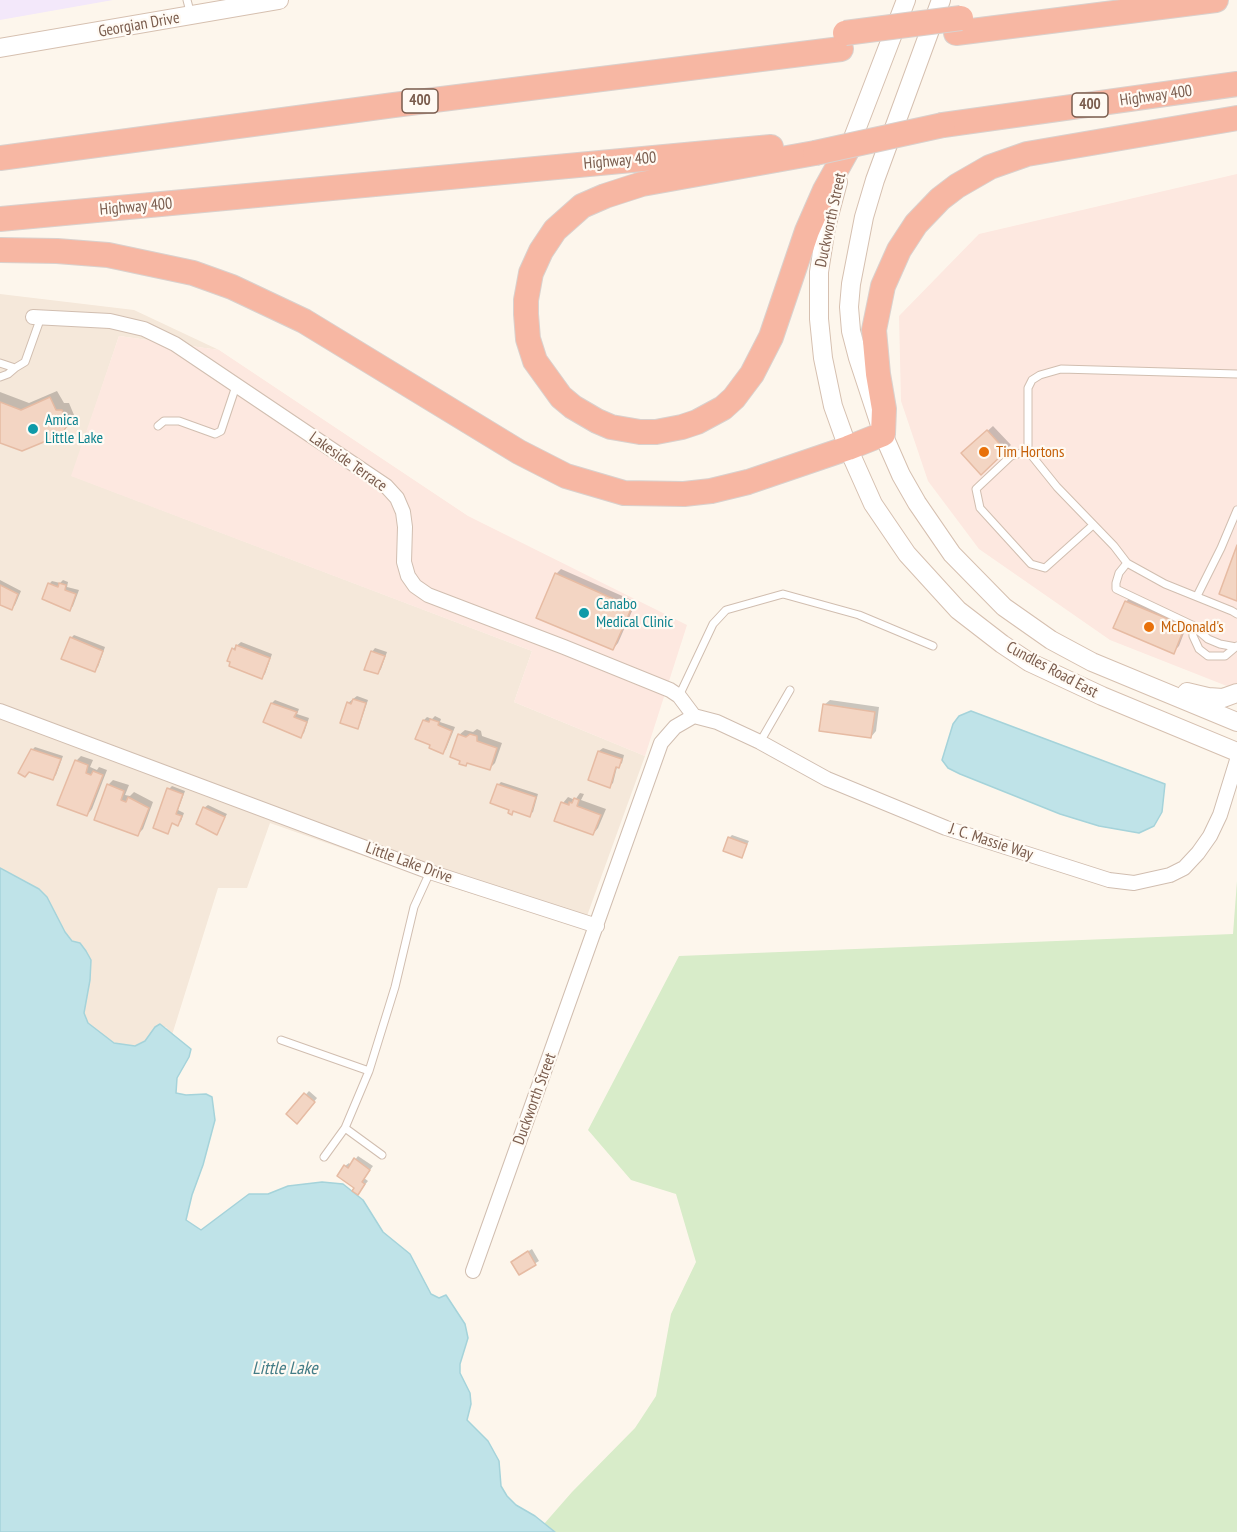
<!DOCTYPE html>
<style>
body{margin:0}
canvas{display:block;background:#fdf6ec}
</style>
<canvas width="1237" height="1532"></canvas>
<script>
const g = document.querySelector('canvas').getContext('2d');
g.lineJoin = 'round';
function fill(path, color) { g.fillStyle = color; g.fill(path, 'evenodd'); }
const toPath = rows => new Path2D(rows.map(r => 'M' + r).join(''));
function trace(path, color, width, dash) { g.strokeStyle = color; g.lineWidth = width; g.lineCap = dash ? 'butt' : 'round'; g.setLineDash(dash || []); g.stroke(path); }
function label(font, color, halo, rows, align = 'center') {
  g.font = font + ' "PT Sans Narrow",sans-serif'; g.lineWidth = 4.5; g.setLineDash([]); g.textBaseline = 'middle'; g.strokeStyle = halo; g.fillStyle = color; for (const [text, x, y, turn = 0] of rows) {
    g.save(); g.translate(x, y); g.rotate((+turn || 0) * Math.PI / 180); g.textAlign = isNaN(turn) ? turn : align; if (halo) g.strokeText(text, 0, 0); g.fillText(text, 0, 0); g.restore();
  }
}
fill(toPath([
 [0,294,134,310,219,350,119,336,72,476,532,651,514,702,645,756,583,927,460,890,270,823,247,888,218,888,172,1035,166,1027,155,1027,145,1042,135,1046,122,1045,114,1043,88,1023,84,1014,90,980,91,961,65,932,47,897,27,882,0,868]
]), '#f5e8da');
fill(toPath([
 [1237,174,1237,690,1110,640,979,549,928,481,901,401,899,316,979,234],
 [119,336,219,350,468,516,687,625,645,756,514,702,532,651,71,476]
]), '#fde8e0');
fill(toPath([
 [0,0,113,0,0,20]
]), '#f3e8fa');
fill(toPath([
 [1237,881,1237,1532,555,1532,544,1524,572,1492,635,1428,656,1396,671,1314,696,1262,676,1194,631,1180,588,1130,679,956,1233,934]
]), '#d8ecc9');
const water = toPath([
 [971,711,1165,784,1162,812,1154,826,1139,833,1099,826,1060,814,960,774,948,768,942,760,953,724,959,716,971,711],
 [0,868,39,889,47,897,65,932,72,941,80,943,86,951,91,960,90,980,84,1013,88,1023,114,1043,135,1046,145,1041,155,1027,160,1024,191,1049,189,1057,177,1078,176,1093,186,1095,206,1094,212,1097,215,1120,203,1165,192,1195,186,1220,201,1230,249,1194,268,1194,288,1186,322,1182,343,1184,363,1200,383,1232,410,1254,431,1294,439,1298,446,1295,465,1324,468,1338,460,1364,460,1373,470,1393,471,1404,467,1420,488,1441,499,1461,501,1486,507,1496,516,1505,535,1516,555,1532,0,1532,0,868]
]);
fill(water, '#bfe3e8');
trace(water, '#a5d3da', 1.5);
fill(toPath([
 [57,391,64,403,69,403,74,415,70,424,62,432,0,441,0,392,29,403],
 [993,426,1011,445,981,472,963,453],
 [561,569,636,602,618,643,613,649,556,574],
 [0,580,21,591,15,605,12,608,0,604],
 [63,580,68,582,67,587,79,590,73,606,70,610,49,584,52,581,60,583],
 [1131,596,1189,620,1179,646,1173,652,1126,602],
 [74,635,105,647,98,667,94,670,71,638],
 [241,642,272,654,265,674,262,677,232,661,233,649],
 [375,648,387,652,381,669,378,673,372,652],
 [357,696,368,700,360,724,357,727,348,703],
 [275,700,299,709,297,714,309,718,304,733,300,736,272,703],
 [830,700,879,707,876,731,871,737,824,705],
 [435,716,441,719,440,722,455,727,446,749,443,752,424,720,427,717,432,719],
 [477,729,481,731,482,736,502,743,495,763,489,769,459,735,465,730,473,732],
 [35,747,63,756,56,775,52,779,32,750],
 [603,748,624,755,622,763,617,767,613,783,610,786,590,779,599,751],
 [81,756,93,760,90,767,97,770,99,767,107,770,92,809,87,815,76,761],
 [113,780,129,785,125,795,130,796,134,792,153,802,143,829,138,834,108,785],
 [501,782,538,794,533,812,529,815,515,810,512,813,498,785],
 [172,786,185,791,178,810,184,813,181,821,178,824,173,822,167,832,169,789],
 [580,793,584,794,581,800,606,809,598,828,593,834,563,803,568,797,575,800],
 [208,805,227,814,216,833,204,808],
 [732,835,749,841,741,856,729,838],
 [309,1091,317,1098,301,1118,288,1114],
 [358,1156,373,1166,364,1178,368,1181,358,1193,345,1166,349,1163,351,1165],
 [532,1249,539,1261,519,1273,516,1259]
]), '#0003');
const building = toPath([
 [50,397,56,410,62,410,67,424,63,434,22,451,0,443,0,402,21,410,50,397],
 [987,430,1006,451,981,475,961,453,987,430],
 [1237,545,1237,601,1219,594,1237,545],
 [555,573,632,607,613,650,536,618,555,573],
 [48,583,58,587,59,583,66,585,65,590,76,594,70,611,42,599,48,583],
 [0,585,18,594,12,610,0,605,0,585],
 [1125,601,1185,626,1174,654,1113,628,1125,601],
 [70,637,103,651,95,672,61,659,70,637],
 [236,645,270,658,262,679,229,666,230,662,227,661,232,648,235,650,236,645],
 [371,651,385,656,378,674,364,670,371,651],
 [353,699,366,703,358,729,340,723,347,702,351,704,353,699],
 [271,703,297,712,294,717,307,722,301,738,263,722,271,703],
 [823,704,875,712,871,738,819,731,823,704],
 [430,719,439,722,438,725,452,731,443,754,429,748,430,745,415,739,423,720,429,722,430,719],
 [458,734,466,737,470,734,477,736,477,741,497,748,490,770,467,763,466,766,459,764,460,761,450,757,458,734],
 [31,749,61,759,53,780,29,772,25,777,18,773,31,749],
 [598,751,622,759,619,768,616,767,610,788,588,780,598,751],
 [75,760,88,765,86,773,91,775,93,771,103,775,87,816,57,805,75,760],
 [107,784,124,791,121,800,126,802,128,797,149,808,138,836,94,820,107,784],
 [497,784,536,797,530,817,513,811,512,815,508,813,509,810,490,803,497,784],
 [167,788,183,794,176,814,182,816,178,826,172,823,168,834,153,828,167,788],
 [574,798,579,800,577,806,601,815,593,835,554,821,561,802,569,805,569,802,572,803,574,798],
 [203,807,225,817,217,835,196,824,203,807],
 [728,837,747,844,742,858,723,851,728,837],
 [304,1093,315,1102,297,1124,286,1114,304,1093],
 [354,1158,370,1170,362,1182,365,1184,358,1195,352,1191,354,1188,337,1176,344,1165,348,1168,354,1158],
 [528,1251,536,1265,519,1275,511,1262,528,1251]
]);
fill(building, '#f3d5c3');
trace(building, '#e6bba3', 1.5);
const service = toPath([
 [187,0,191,15],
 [0,363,15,368,25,362,41,317],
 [1237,374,1061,369,1040,375,1032,380,1028,388,1028,451,1057,487,1114,546,1127,563,1165,584,1232,611,1237,614],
 [0,377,8,374,15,368],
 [158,426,164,421,179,421,215,434,221,431,236,386],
 [1028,451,1011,456,976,489,980,508,1031,564,1045,568,1093,525],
 [1127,563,1119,573,1116,583,1116,589,1192,625,1208,639,1220,644,1236,647],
 [1197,596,1221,548,1237,510],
 [1192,625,1193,636,1199,649,1208,656,1225,656,1237,646],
 [679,696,713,624,726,610,783,594,859,615,933,646],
 [760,742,790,690],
 [281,1040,369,1071],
 [345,1128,382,1155],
 [324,1157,345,1128,369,1071,395,987,414,907,430,872]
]);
const minor = toPath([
 [33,317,110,321,144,329,175,344,386,486,397,498,403,512,405,527,404,562,408,576,415,586,428,595,564,647,670,690,679,696,694,716],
 [0,711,430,872,597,926],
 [694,716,717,722,760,742,827,779,946,828,1109,880,1134,883,1170,875,1184,868,1198,853,1210,836,1220,815,1237,760],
 [473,1271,661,743,675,727,694,716]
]);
const secondary = toPath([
 [941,0,875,180,864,217,851,284,849,307,851,331,858,358,883,434,901,475,917,503,952,554,1004,607,1051,640,1092,662,1237,722],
 [0,48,279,0],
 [846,156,906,0],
 [838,182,826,227,819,272,819,319,823,358,833,406,848,448,873,504,907,554,958,610,1002,644,1029,662,1102,696,1237,752],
 [1187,692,1208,697,1223,698,1237,693]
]);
const motorway = toPath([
 [956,33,1216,0],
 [943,125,1237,84],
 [815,153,642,184,605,196,582,206,555,230,541,251,531,273,526,300,526,314,528,339,535,361,561,397,573,407,597,421,611,427,640,432,656,432,682,427,697,422,723,408,734,398,752,374,771,337,807,231,825,190,849,147],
 [0,158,394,105,841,49],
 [0,219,771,147],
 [0,250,57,251,108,255,193,273,232,287,304,321,519,452,566,476,624,493,684,494,711,491,748,482,848,448,883,434,884,409,878,374,874,330,883,286,899,250,916,224,940,199,957,186,990,167,1027,154,1237,118]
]);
trace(service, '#d1beb0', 9);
trace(minor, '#d1beb0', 16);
trace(secondary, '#d6c0b0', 20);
trace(motorway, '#dad1cd', 26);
trace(service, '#fff', 7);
trace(minor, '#fff', 14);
trace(secondary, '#fff', 18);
trace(motorway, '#f7b7a3', 24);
const motorwayBridge = toPath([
 [845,33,961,18],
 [815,153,943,125]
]);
trace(motorwayBridge, '#dad1cd', 26, []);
trace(motorwayBridge, '#f7b7a3', 24);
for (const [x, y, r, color] of [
 [33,429,6,"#0f9aa8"],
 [984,452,6,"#e8710a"],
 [584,613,6,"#0f9aa8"],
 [1149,627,6,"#e8710a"]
]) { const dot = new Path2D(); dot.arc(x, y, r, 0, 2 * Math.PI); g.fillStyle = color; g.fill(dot); trace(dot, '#fffaf3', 2); }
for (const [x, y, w] of [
 [420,101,36],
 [1090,105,36]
]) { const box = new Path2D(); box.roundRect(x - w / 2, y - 12, w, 24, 4.5); g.fillStyle = '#fffaf3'; g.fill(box); trace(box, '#7a5c4d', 1.5); }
label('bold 15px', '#7a5c4d', null, [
 ["400",420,101],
 ["400",1090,105]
]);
label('16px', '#7a5c4d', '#fffaf3', [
 ["Georgian Drive",139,25,-10],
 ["Highway 400",1156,96,-8],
 ["Highway 400",620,161,-5],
 ["Highway 400",136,207,-5],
 ["Duckworth Street",831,220,-78],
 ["Lakeside Terrace",348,462,35],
 ["Cundles Road East",1052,670,28],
 ["J. C. Massie Way",991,842,18],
 ["Little Lake Drive",409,863,20],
 ["Duckworth Street",535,1099,-70]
]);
label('16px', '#0d838f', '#fffaf3', [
 ["Amica",45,420],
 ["Little Lake",45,438],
 ["Canabo",596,604],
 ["Medical Clinic",596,622]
], 'left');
label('16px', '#c56008', '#fffaf3', [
 ["Tim Hortons",996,452],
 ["McDonald's",1161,627]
], 'left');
label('italic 18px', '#437c86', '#fffaf3', [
 ["Little Lake",285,1369]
]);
</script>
